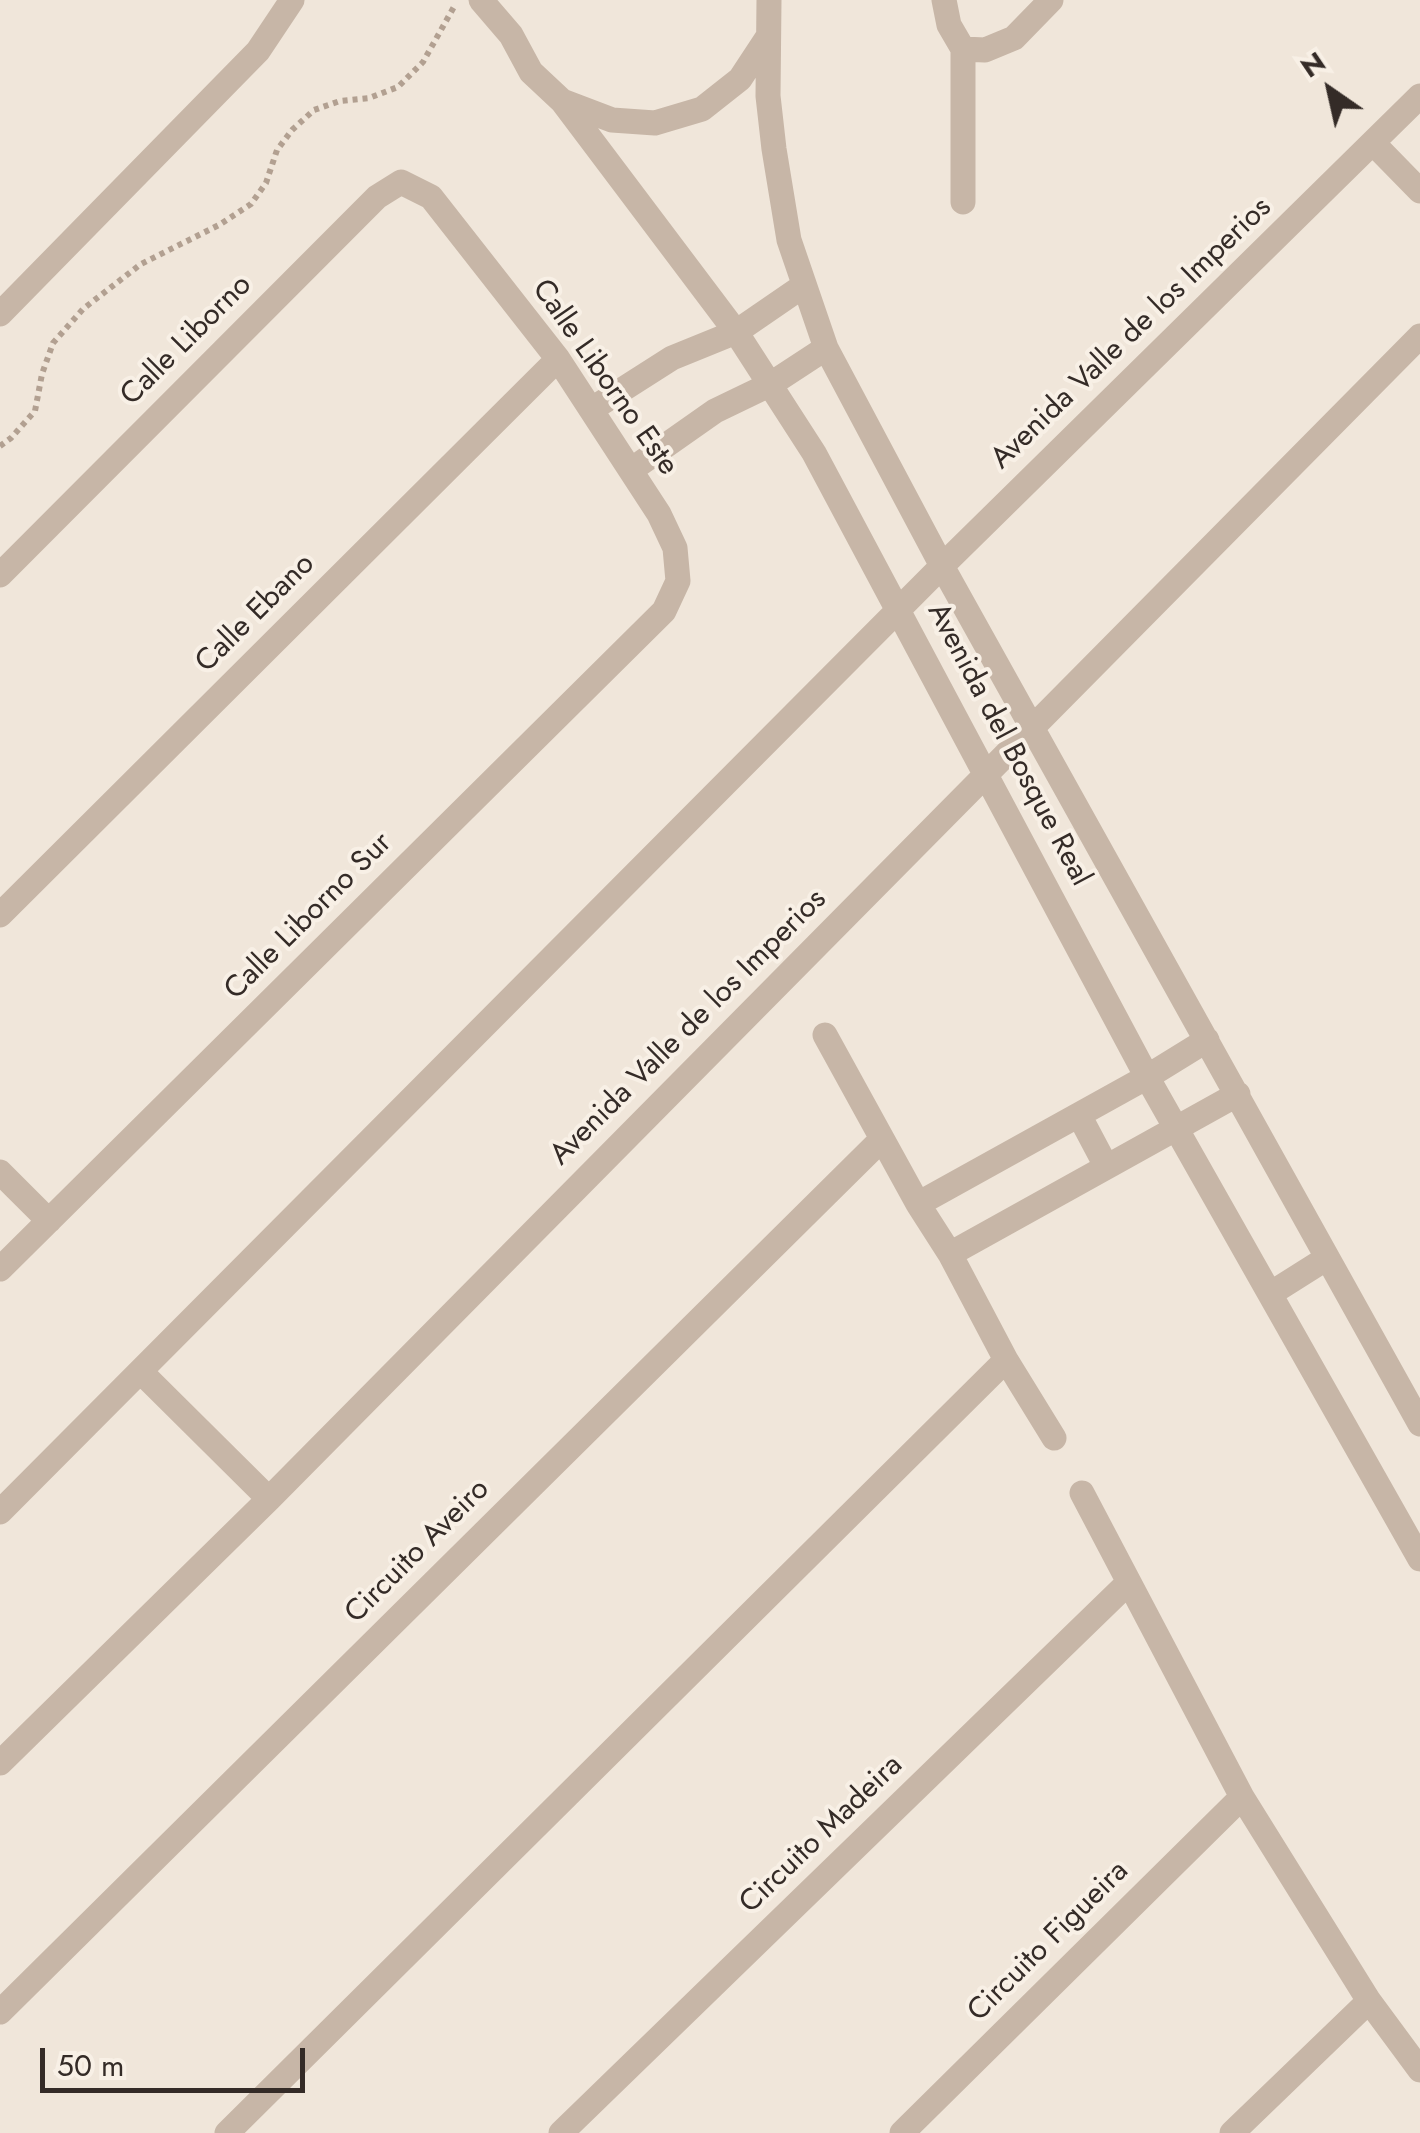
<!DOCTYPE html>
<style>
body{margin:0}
#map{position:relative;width:1420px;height:2133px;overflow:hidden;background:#f0e6da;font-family:Jost,sans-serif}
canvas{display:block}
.north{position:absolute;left:1280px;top:40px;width:100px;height:100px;-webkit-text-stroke:8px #f8f0e6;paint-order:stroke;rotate:326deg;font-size:28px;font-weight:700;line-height:40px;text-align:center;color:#342b27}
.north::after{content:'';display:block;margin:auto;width:35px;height:45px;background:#342b27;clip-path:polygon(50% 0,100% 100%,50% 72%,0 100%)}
.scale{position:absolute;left:40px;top:2048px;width:265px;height:45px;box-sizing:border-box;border:5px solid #342b27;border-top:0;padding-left:12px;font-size:30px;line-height:35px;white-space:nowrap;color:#342b27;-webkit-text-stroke:8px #f8f0e6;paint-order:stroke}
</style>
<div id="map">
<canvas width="1420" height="2133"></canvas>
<div class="north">N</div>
<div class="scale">50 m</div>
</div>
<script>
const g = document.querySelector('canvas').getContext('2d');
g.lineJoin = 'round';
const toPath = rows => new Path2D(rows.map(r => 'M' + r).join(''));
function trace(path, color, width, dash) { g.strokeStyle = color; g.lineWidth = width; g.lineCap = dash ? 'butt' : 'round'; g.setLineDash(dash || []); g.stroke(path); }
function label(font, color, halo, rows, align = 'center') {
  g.font = font + ' Jost,sans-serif'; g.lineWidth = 8; g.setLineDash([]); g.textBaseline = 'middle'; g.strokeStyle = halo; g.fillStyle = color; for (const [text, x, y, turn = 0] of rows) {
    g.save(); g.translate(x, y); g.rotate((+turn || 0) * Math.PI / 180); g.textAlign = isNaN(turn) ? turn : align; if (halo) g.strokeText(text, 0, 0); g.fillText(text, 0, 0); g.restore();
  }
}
trace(toPath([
 [0,446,11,438,35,411,42,374,53,343,83,309,141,264,219,225,251,204,266,183,277,150,292,130,314,110,340,101,369,98,398,87,423,62,455,5]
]), '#b2a091', 6, [5, 5]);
trace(toPath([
 [481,0,511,35,531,72,562,101,736,332,814,453,1147,1077,1420,1559],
 [769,0,768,96,774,149,789,240,826,348,942,566,1420,1424],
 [944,0,949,25,963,49,963,202],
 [963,49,985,50,1014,38,1051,0],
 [562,101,612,120,655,123,702,109,740,79,767,38],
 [1373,143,1420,191],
 [0,314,258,51,292,0],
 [592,409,672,358,736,332,803,286],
 [631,470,715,411,771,384,826,348],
 [0,575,377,197,401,182,431,197,558,359,659,514,675,548,678,581,664,611,0,1269],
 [0,915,558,359],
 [825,1035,918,1204,950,1254,1006,1360,1054,1438],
 [1079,1115,1106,1166],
 [0,1172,49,1221],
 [918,1204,1147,1077,1207,1040],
 [950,1254,1238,1094],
 [1270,1294,1327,1258],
 [141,1372,269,1499],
 [1082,1493,1242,1797,1369,2001,1420,2070],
 [0,1512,942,566,1420,96],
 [0,1763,269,1499,1420,336],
 [0,2012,882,1139],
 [227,2133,1006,1360],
 [561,2133,1128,1583],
 [902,2133,1242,1797],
 [1232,2133,1369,2001]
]), '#c7b6a7', 25);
label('30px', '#342b27', '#f8f0e6', [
 ["Avenida Valle de los Imperios",1132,334,-44],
 ["Calle Liborno",187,341,-45],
 ["Calle Liborno Este",604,378,55],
 ["Calle Ebano",256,614,-45],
 ["Avenida del Bosque Real",1008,745,62],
 ["Calle Liborno Sur",309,917,-45],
 ["Avenida Valle de los Imperios",689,1028,-45],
 ["Circuito Aveiro",418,1552,-45],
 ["Circuito Madeira",822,1835,-44],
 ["Circuito Figueira",1049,1942,-45]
]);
</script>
